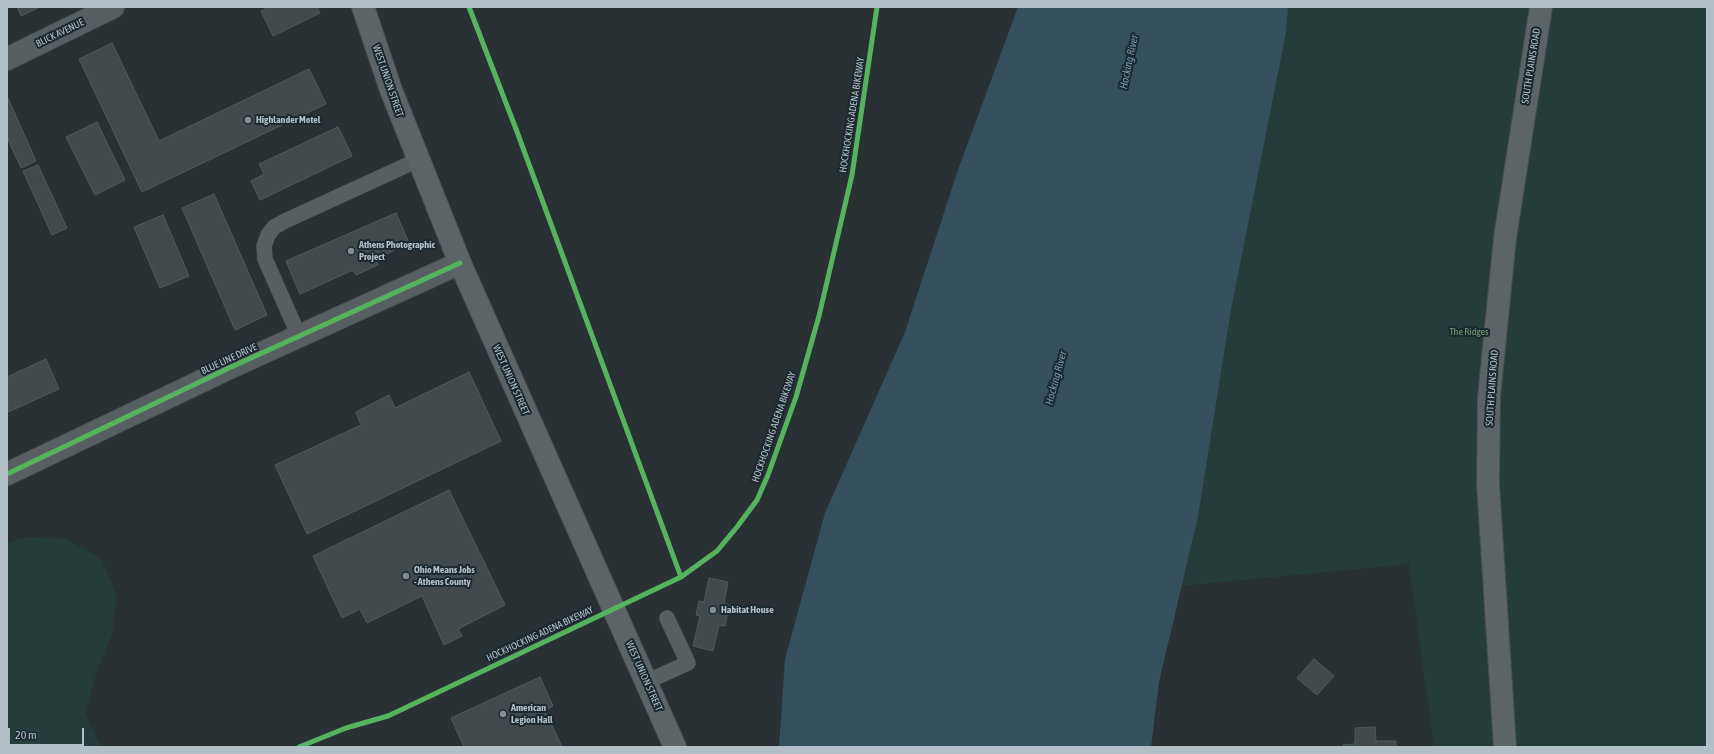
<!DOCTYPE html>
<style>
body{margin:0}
#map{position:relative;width:1714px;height:754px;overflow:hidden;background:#293135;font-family:"Asap Condensed",sans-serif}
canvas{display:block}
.frame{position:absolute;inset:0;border:8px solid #b2bfc7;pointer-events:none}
.scale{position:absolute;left:8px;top:728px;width:76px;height:18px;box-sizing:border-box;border:2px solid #b2bfc7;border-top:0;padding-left:5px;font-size:12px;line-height:14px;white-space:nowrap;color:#b2bfc7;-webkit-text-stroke:3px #1c2930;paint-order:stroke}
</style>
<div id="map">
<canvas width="1714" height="754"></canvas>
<div class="frame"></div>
<div class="scale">20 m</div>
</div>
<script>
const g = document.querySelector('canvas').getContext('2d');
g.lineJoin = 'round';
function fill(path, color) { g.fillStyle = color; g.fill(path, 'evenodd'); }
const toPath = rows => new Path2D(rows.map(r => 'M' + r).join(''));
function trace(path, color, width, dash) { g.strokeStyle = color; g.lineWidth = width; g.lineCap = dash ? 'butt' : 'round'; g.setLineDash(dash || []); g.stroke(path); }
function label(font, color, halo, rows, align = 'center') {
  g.font = font + ' "Asap Condensed",sans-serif'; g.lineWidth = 4; g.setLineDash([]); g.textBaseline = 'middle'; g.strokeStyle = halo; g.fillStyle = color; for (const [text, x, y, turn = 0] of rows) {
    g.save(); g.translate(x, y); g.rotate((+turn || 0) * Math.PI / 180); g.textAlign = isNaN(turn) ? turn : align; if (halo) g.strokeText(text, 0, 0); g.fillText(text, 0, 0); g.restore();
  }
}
fill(toPath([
 [1288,7,1707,7,1707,747,1434,747,1409,564,1182,586,1198,517,1231,310,1286,33],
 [26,537,65,539,101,558,116,593,113,632,97,671,85,713,101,747,13,747,7,737,7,543]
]), '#263c3a');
fill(toPath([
 [1018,7,1288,7,1286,33,1231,310,1198,517,1159,682,1151,747,779,747,785,659,825,513,905,332,958,170]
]), '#364f5d');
const building = toPath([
 [17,7,40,7,21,16,17,7],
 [269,7,317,7,320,13,273,36,261,11,269,7],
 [112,43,159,141,309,69,326,104,142,192,79,59,112,43],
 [7,96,36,161,21,168,7,137,7,96],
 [97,122,125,180,95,195,66,137,97,122],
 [338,127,352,156,260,200,251,181,264,174,259,164,338,127],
 [38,165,67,228,52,235,23,171,38,165],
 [214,194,267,315,235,330,182,208,214,194],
 [396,213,409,243,376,259,378,265,356,275,353,270,300,294,286,261,396,213],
 [163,215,189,276,160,288,134,227,163,215],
 [46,359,59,389,8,412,7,377,46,359],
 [469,372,501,441,307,534,275,465,361,425,356,412,389,395,395,408,469,372],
 [449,490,505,605,458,629,462,636,444,645,422,596,367,623,360,609,342,618,313,556,449,490],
 [709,578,728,582,724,603,729,605,725,626,719,625,713,651,693,646,700,616,696,615,699,601,704,602,709,578],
 [1314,659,1334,676,1317,695,1297,678,1314,659],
 [540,677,553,706,545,710,562,747,464,747,451,718,540,677],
 [1375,727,1376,741,1396,741,1396,747,1343,747,1343,745,1355,744,1355,728,1375,727]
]);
fill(building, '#42494d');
trace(building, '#51595d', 1);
const lane = toPath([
 [299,336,265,259,264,246,268,235,274,227,285,221,418,160],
 [646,682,688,663,667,618]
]);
const street = toPath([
 [7,59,113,7],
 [7,474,229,368,460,263]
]);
const secondary = toPath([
 [363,7,391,90,460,263,675,747],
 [1505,747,1488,484,1489,397,1505,238,1541,7]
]);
trace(lane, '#474d50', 16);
trace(street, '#474d50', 24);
trace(secondary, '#474d50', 24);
trace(lane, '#585f63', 15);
trace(street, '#585f63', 22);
trace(secondary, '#5c6468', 22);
trace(toPath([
 [469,7,516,129,681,577],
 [7,474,229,368,460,263],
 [299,747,346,728,388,716,681,577,717,551,737,527,757,500,768,475,796,397,819,316,852,175,877,7]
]), '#56b35d', 5);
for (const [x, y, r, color] of [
 [248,120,4,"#828d94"],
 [351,251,4,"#828d94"],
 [406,576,4,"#828d94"],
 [713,610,4,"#828d94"],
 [503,714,4,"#828d94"]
]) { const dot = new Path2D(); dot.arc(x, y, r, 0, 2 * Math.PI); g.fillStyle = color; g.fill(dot); trace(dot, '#1c2930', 1.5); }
label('10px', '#b2bfc7', '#1c2930', [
 ["BLICK AVENUE",60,33,-26],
 ["SOUTH PLAINS ROAD",1531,66,-81],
 ["WEST UNION STREET",388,81,71],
 ["HOCKHOCKING ADENA BIKEWAY",852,115,-81],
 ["BLUE LINE DRIVE",229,359,-25],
 ["WEST UNION STREET",511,380,66],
 ["SOUTH PLAINS ROAD",1492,388,-86],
 ["HOCKHOCKING ADENA BIKEWAY",774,427,-71],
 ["HOCKHOCKING ADENA BIKEWAY",540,634,-25],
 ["WEST UNION STREET",644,676,66]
]);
label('bold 10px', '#b2bfc7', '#1c2930', [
 ["Highlander Motel",256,120],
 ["Athens Photographic",359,245],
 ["Project",359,257],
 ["Ohio Means Jobs",414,570],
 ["- Athens County",414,582],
 ["Habitat House",721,610],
 ["American",511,708],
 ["Legion Hall",511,720]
], 'left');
label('10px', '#719c72', '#1c2930', [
 ["The Ridges",1469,332]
]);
label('italic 11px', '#7396aa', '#1c2930', [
 ["Hocking River",1129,62,-78],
 ["Hocking River",1056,378,-75]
]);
</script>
